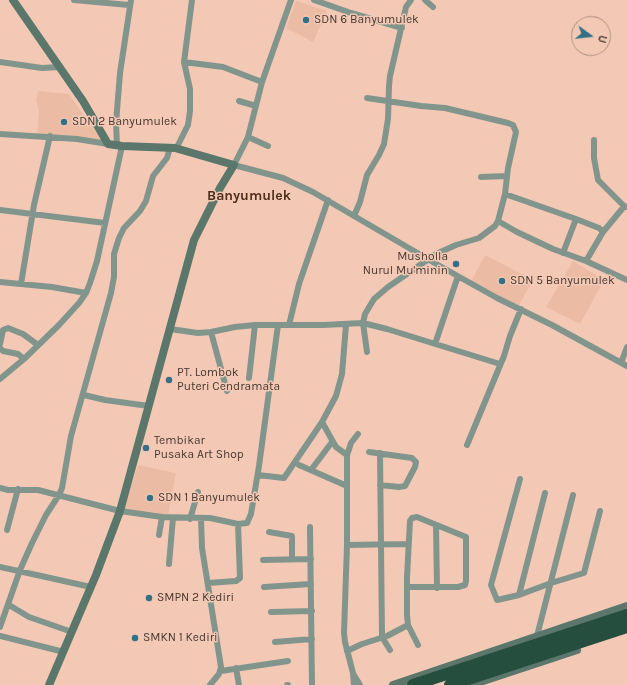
<!DOCTYPE html>
<style>
body{margin:0}
#map{position:relative;width:627px;height:685px;overflow:hidden;background:#f3c9b6;font-family:Karla,sans-serif}
canvas{display:block}
.north{position:absolute;left:571px;top:16px;width:40px;height:40px;box-sizing:border-box;background:#f3c9b6;border:1px solid #af8f80;border-radius:50%;rotate:105deg;font-size:11px;font-weight:700;line-height:16px;text-align:center;color:#483830}
.north::after{content:'';display:block;margin:auto;width:14px;height:18px;background:#337087;clip-path:polygon(50% 0,100% 100%,50% 72%,0 100%)}
</style>
<div id="map">
<canvas width="627" height="685"></canvas>
<div class="north">U</div>
</div>
<script>
const g = document.querySelector('canvas').getContext('2d');
g.lineJoin = 'round';
function fill(path, color) { g.fillStyle = color; g.fill(path, 'evenodd'); }
const toPath = rows => new Path2D(rows.map(r => 'M' + r).join(''));
function trace(path, color, width, dash) { g.strokeStyle = color; g.lineWidth = width; g.lineCap = dash ? 'butt' : 'round'; g.setLineDash(dash || []); g.stroke(path); }
function label(font, color, halo, rows, align = 'center') {
  g.font = font + ' Karla,sans-serif'; g.lineWidth = 3; g.setLineDash([]); g.textBaseline = 'middle'; g.strokeStyle = halo; g.fillStyle = color; for (const [text, x, y, turn = 0] of rows) {
    g.save(); g.translate(x, y); g.rotate((+turn || 0) * Math.PI / 180); g.textAlign = isNaN(turn) ? turn : align; if (halo) g.strokeText(text, 0, 0); g.fillText(text, 0, 0); g.restore();
  }
}
fill(toPath([
 [296,1,327,11,313,42,286,28],
 [38,91,69,94,104,144,37,135,39,110,36,100],
 [485,255,533,280,518,307,471,282],
 [573,261,604,280,580,324,546,307],
 [138,465,176,473,168,516,124,510]
]), '#ecbba4');
trace(toPath([
 [74,0,129,5],
 [291,0,262,82,248,137,234,165,283,178,313,192,438,265,497,298,552,325,627,366],
 [314,0,351,13,402,28],
 [425,0,433,7],
 [0,62,42,68,60,67],
 [184,62,223,67,262,82],
 [367,98,421,106,445,108,508,123,513,125,516,132,508,168,505,194,498,221,495,226,479,238,456,245,436,254,388,287,374,299,365,314,363,323,367,352],
 [239,101,256,106],
 [0,134,77,139,108,144],
 [248,137,268,146],
 [594,140,594,158,598,180,624,206],
 [117,145,116,123,120,73,131,0],
 [176,149,188,125,190,111,190,89,184,62,192,0],
 [481,177,507,176],
 [505,194,576,219,563,253],
 [0,210,105,223],
 [354,216,360,202,367,175,379,155,384,144,388,119,389,86,390,76,406,7,411,0],
 [576,219,599,228,603,232,586,261],
 [498,221,517,232,553,249,586,261,627,280],
 [603,232,622,209,624,206,627,207],
 [0,282,52,287,86,293],
 [21,284,34,205,50,136],
 [289,325,299,284,328,200],
 [170,329,198,333,211,332,235,327,255,325,323,325,363,323,387,329,500,364],
 [211,332,227,391],
 [0,344,3,330,8,328,23,334,38,345],
 [435,344,458,276],
 [0,348,3,351,18,354,24,359],
 [621,363,627,347],
 [249,378,255,325],
 [0,379,24,359,59,325,79,303,86,293,90,283,97,261,122,146],
 [84,395,105,400,149,406],
 [322,422,336,447,347,455],
 [467,445,504,356,510,336,521,309],
 [369,452,412,458,416,462,415,467,405,486,399,487,380,485],
 [380,453,382,637,390,650],
 [299,465,347,486],
 [311,470,332,442],
 [258,475,284,478,322,422,336,396,342,374,346,325],
 [520,479,491,585,497,600,519,595,551,583,584,573,600,511],
 [0,488,8,490,38,490,120,511,162,517,210,518,238,524,247,523,251,514,259,466,278,325],
 [201,518,202,548,221,667,219,674,210,685],
 [190,519,198,492],
 [436,525,437,588],
 [310,527,312,685],
 [7,530,18,489],
 [269,532,292,536,292,559],
 [159,535,162,517],
 [347,545,408,544],
 [263,560,311,559],
 [169,564,173,518],
 [0,567,91,587],
 [208,583,236,581,240,578,238,524],
 [264,587,311,584],
 [407,587,458,587,465,585,466,581,466,537,417,517,412,518,410,521,407,577,407,615,408,625,418,645],
 [519,595,545,493],
 [9,605,29,617,72,632],
 [271,612,312,611],
 [0,627,20,570,32,543,46,515,59,495,62,488,71,436,111,293,114,277,114,254,119,238,124,228,140,211,146,201,153,176,167,158,170,148],
 [0,636,64,652],
 [537,636,573,495],
 [275,642,312,639],
 [347,651,362,644,387,636,408,625],
 [236,668,239,685],
 [221,671,288,661],
 [354,675,360,685],
 [287,685,288,685],
 [354,685,353,673,345,642,344,633,347,545,347,455,351,443,358,434]
]), '#82958c', 6);
trace(toPath([
 [13,0,83,101,108,144,122,146,175,148,234,165,220,188,194,240,120,511,96,575,49,685],
 [393,685,627,606],
 [471,685,577,650]
]), '#5b766a', 8);
trace(toPath([
 [413,685,627,615],
 [450,685,627,627]
]), '#254e3e', 12);
for (const [x, y, r, color] of [
 [306,20,4,"#337087"],
 [64,122,4,"#337087"],
 [456,264,4,"#337087"],
 [502,281,4,"#337087"],
 [169,380,4,"#337087"],
 [146,448,4,"#337087"],
 [150,498,4,"#337087"],
 [149,598,4,"#337087"],
 [135,638,4,"#337087"]
]) { const dot = new Path2D(); dot.arc(x, y, r, 0, 2 * Math.PI); g.fillStyle = color; g.fill(dot); trace(dot, '#f3c9b6', 1.5); }
label('12px', '#483830', '#f3c9b6', [
 ["SDN 6 Banyumulek",314,20],
 ["SDN 2 Banyumulek",72,122],
 ["Musholla",448,257,"right"],
 ["Nurul Mu'minin",448,271,"right"],
 ["SDN 5 Banyumulek",510,281],
 ["PT. Lombok",177,373],
 ["Puteri Cendramata",177,387],
 ["Tembikar",154,441],
 ["Pusaka Art Shop",154,455],
 ["SDN 1 Banyumulek",158,498],
 ["SMPN 2 Kediri",157,598],
 ["SMKN 1 Kediri",143,638]
], 'left');
label('bold 14px', '#4d2d1d', '#f3c9b6', [
 ["Banyumulek",249,196]
]);
</script>
